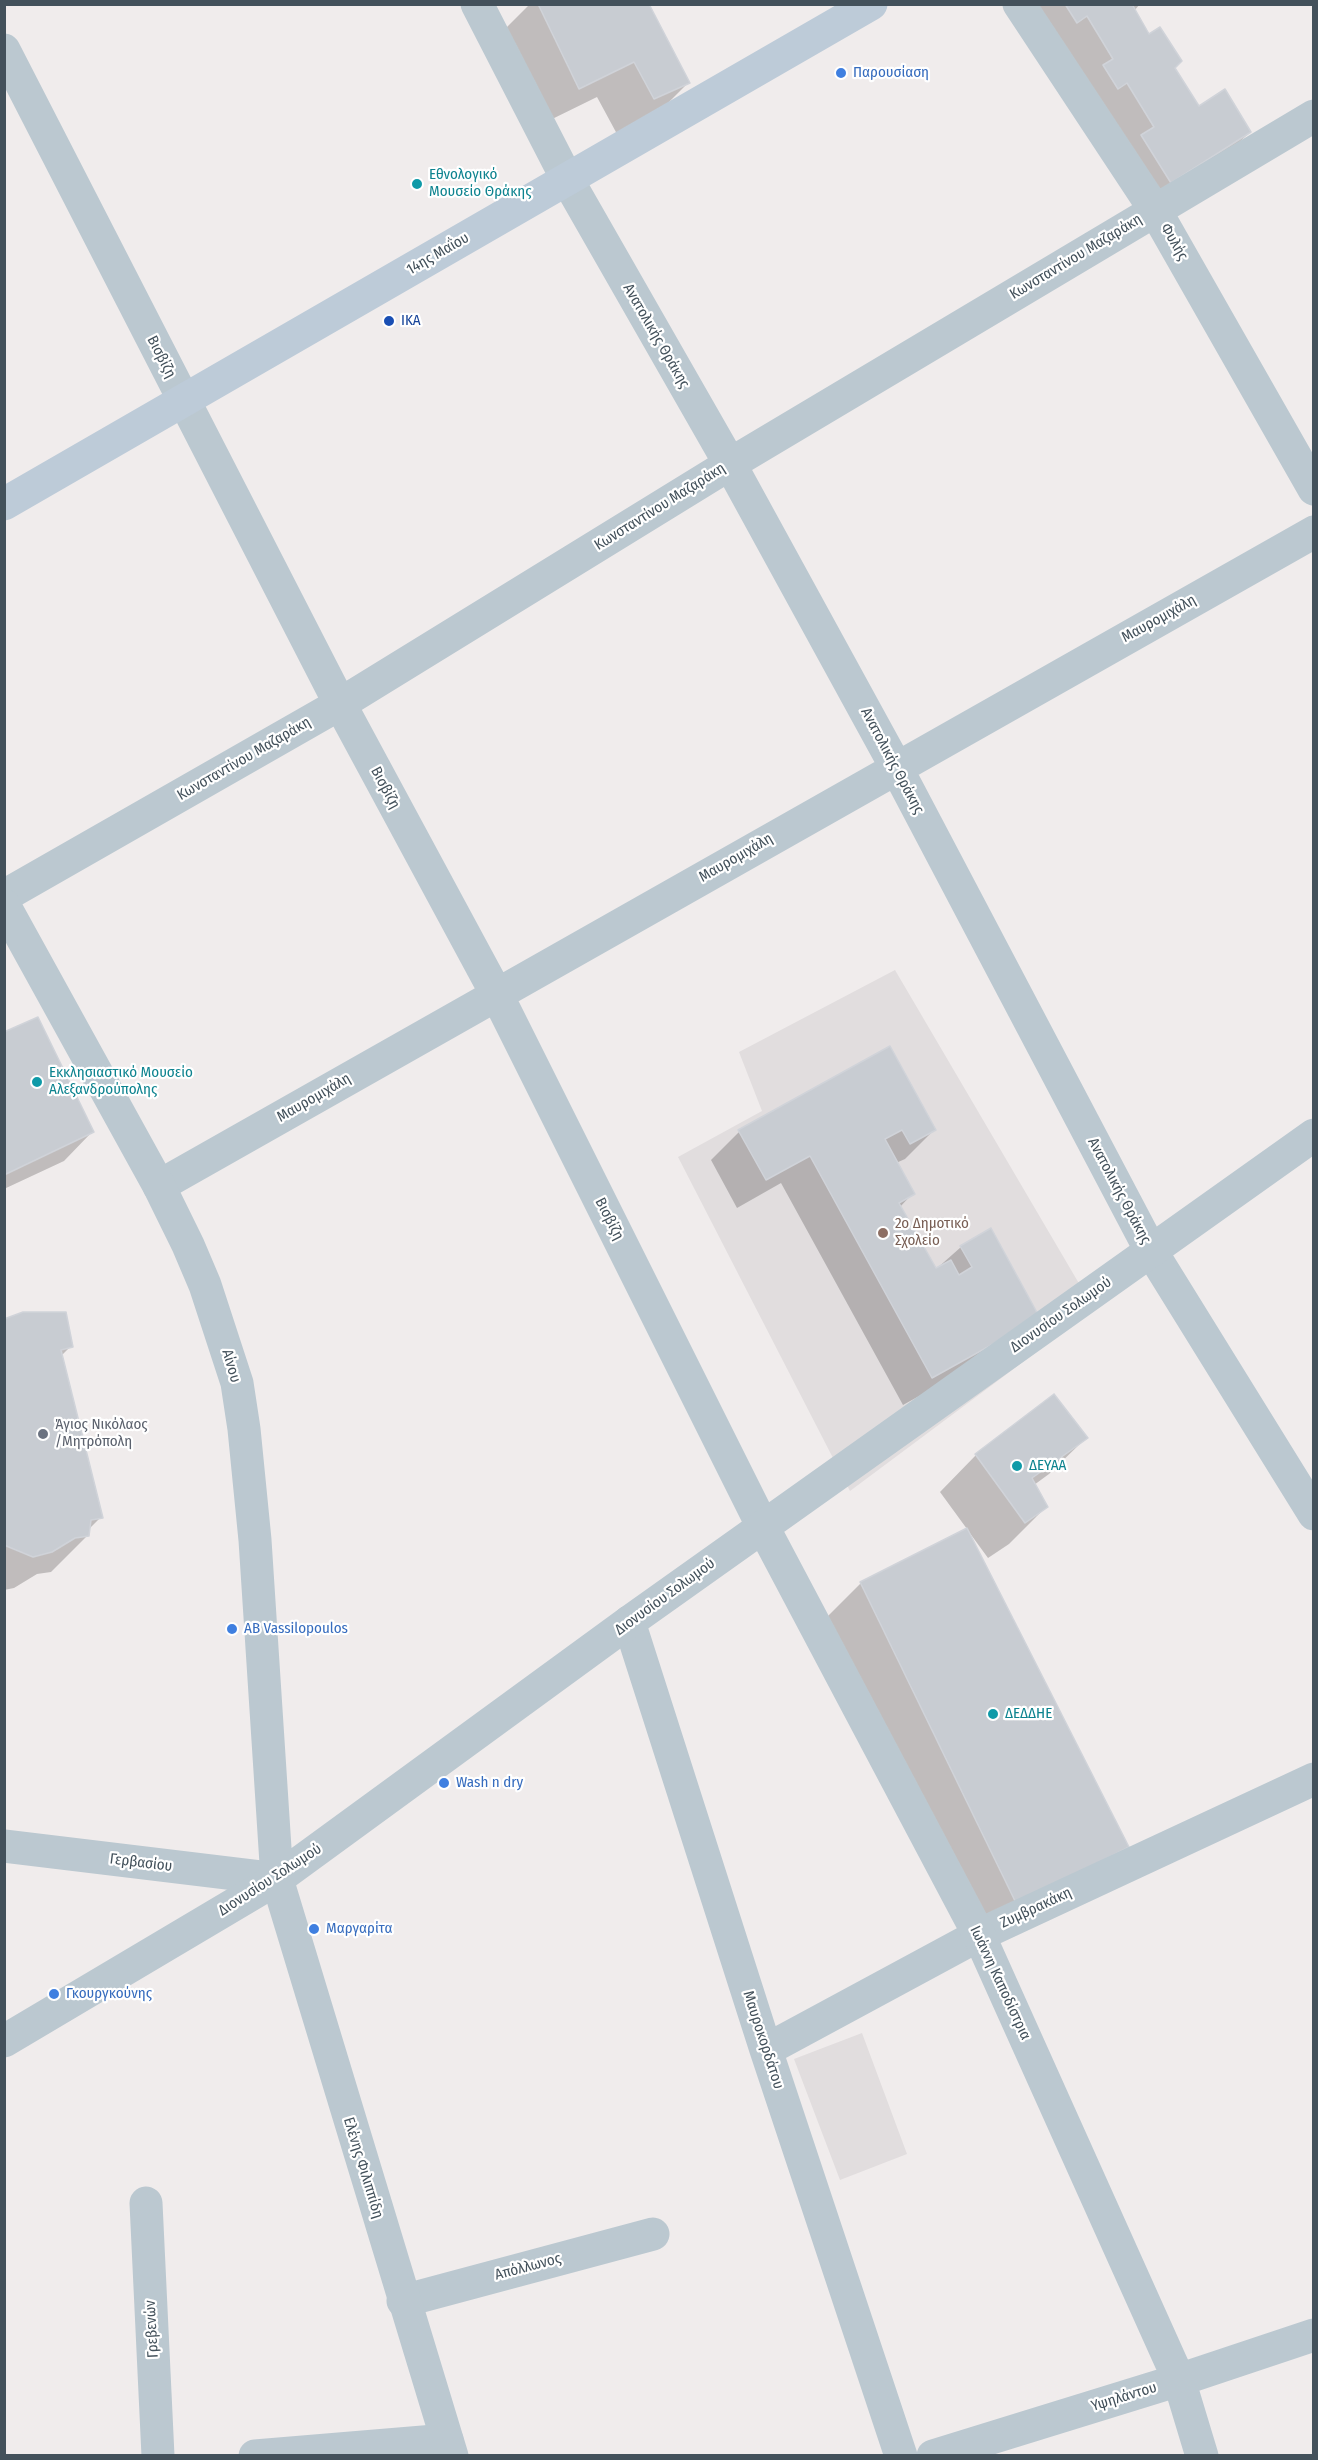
<!DOCTYPE html>
<meta charset="utf-8">
<style>
body{margin:0}
#map{position:relative;width:1318px;height:2460px;overflow:hidden;background:#f0ecec;font-family:"Fira Sans Condensed",sans-serif}
canvas{display:block}
.frame{position:absolute;inset:0;border:6px solid #43515b;pointer-events:none}
</style>
<div id="map">
<canvas width="1318" height="2460"></canvas>
<div class="frame"></div>
</div>
<script>
const g = document.querySelector('canvas').getContext('2d');
g.lineJoin = 'round';
function fill(path, color) { g.fillStyle = color; g.fill(path, 'evenodd'); }
const toPath = rows => new Path2D(rows.map(r => 'M' + r).join(''));
function trace(path, color, width, dash) { g.strokeStyle = color; g.lineWidth = width; g.lineCap = dash ? 'butt' : 'round'; g.setLineDash(dash || []); g.stroke(path); }
function label(font, color, halo, rows, align = 'center') {
  g.font = font + ' "Fira Sans Condensed",sans-serif'; g.lineWidth = 4.5; g.setLineDash([]); g.textBaseline = 'middle'; g.strokeStyle = halo; g.fillStyle = color; for (const [text, x, y, turn = 0] of rows) {
    g.save(); g.translate(x, y); g.rotate((+turn || 0) * Math.PI / 180); g.textAlign = isNaN(turn) ? turn : align; if (halo) g.strokeText(text, 0, 0); g.fillText(text, 0, 0); g.restore();
  }
}
fill(toPath([
 [895,970,1094,1309,850,1491,678,1157,762,1111,739,1052],
 [862,2033,907,2154,840,2180,794,2059]
]), '#e1ddde');
fill(toPath([
 [530,4,647,4,688,83,651,120,617,134,597,97,542,124,499,35],
 [1019,4,1140,4,1134,11,1198,108,1250,132,1221,160,1142,210],
 [4,1034,92,1132,64,1161,4,1189],
 [889,1048,934,1130,905,1159,896,1163,913,1193,900,1207,935,1270,961,1247,990,1230,1009,1346,903,1405,781,1183,737,1208,711,1160,739,1132],
 [4,1321,71,1346,61,1356,101,1517,88,1530,88,1535,51,1572,37,1574,14,1588,4,1590],
 [1086,1438,1049,1474,1034,1485,1046,1507,1009,1544,988,1558,969,1532,968,1533,1127,1847,980,1940,824,1620,861,1583,967,1529,940,1492,976,1455]
]), '#0003');
const building = toPath([
 [538,4,649,4,690,83,654,99,634,62,579,89,538,4],
 [1065,4,1132,4,1149,34,1160,27,1182,61,1175,68,1199,106,1225,89,1251,132,1171,183,1141,135,1154,127,1127,83,1118,89,1103,65,1113,59,1087,16,1077,23,1065,4],
 [38,1017,94,1132,4,1175,4,1032,38,1017],
 [890,1046,936,1130,910,1144,902,1130,885,1139,915,1194,899,1203,936,1268,951,1260,959,1275,972,1267,960,1246,991,1228,1040,1318,932,1378,810,1156,766,1180,738,1130,890,1046],
 [23,1312,66,1312,73,1347,61,1350,103,1518,91,1520,89,1536,75,1538,52,1552,33,1557,4,1545,4,1319,23,1312],
 [1054,1394,1088,1438,1032,1478,1048,1507,1025,1523,975,1454,1054,1394],
 [967,1528,1129,1847,1017,1905,860,1582,967,1528]
]);
fill(building, '#c8ccd2');
trace(building, '#d0d3d9', 1.5);
trace(toPath([
 [477,4,567,179,730,464,896,767,1151,1251,1314,1514],
 [1019,4,1155,210,1314,489],
 [4,50,340,704,497,995,763,1527],
 [4,896,340,704,730,464,1314,116],
 [159,1186,1314,532],
 [629,1622,766,2050,901,2456],
 [4,1846,277,1879],
 [766,2050,979,1935,1314,1779],
 [146,2203,158,2456],
 [403,2301,653,2234],
 [255,2456,447,2440]
]), '#bbc8d0', 33);
trace(toPath([
 [4,905,159,1186,188,1245,205,1285,237,1383,244,1429,255,1540,277,1879,452,2456],
 [763,1527,979,1935,1179,2380,1202,2456],
 [4,2041,277,1879,629,1622,1314,1135],
 [933,2456,1179,2380,1314,2335]
]), '#bbc8d0', 33);
trace(toPath([
 [4,504,871,4]
]), '#bdcbd8', 33);
for (const [x, y, r, color] of [
 [841,73,6,"#3f7fe0"],
 [417,184,6,"#0f9aa8"],
 [389,321,6,"#1a4fb4"],
 [37,1082,6,"#0f9aa8"],
 [883,1233,6,"#8d6e63"],
 [43,1434,6,"#6b7280"],
 [1017,1466,6,"#0f9aa8"],
 [232,1629,6,"#3f7fe0"],
 [993,1714,6,"#0f9aa8"],
 [444,1783,6,"#3f7fe0"],
 [314,1929,6,"#3f7fe0"],
 [54,1994,6,"#3f7fe0"]
]) { const dot = new Path2D(); dot.arc(x, y, r, 0, 2 * Math.PI); g.fillStyle = color; g.fill(dot); trace(dot, '#fff', 2); }
label('15px', '#366cbe', '#fff', [
 ["Παρουσίαση",853,73],
 ["AB Vassilopoulos",244,1629],
 ["Wash n dry",456,1783],
 ["Μαργαρίτα",326,1929],
 ["Γκουργκούνης",66,1994]
], 'left');
label('15px', '#0d838f', '#fff', [
 ["Εθνολογικό",429,175],
 ["Μουσείο Θράκης",429,192],
 ["Εκκλησιαστικό Μουσείο",49,1073],
 ["Αλεξανδρούπολης",49,1090],
 ["ΔΕΥΑΑ",1029,1466],
 ["ΔΕΔΔΗΕ",1005,1714]
], 'left');
label('15px', '#43515b', '#fff', [
 ["Φυλής",1174,242,60],
 ["14ης Μαΐου",438,254,-30],
 ["Κωνσταντίνου Μαζαράκη",1076,257,-31],
 ["Ανατολικής Θράκης",656,336,60],
 ["Βισβίζη",161,357,63],
 ["Κωνσταντίνου Μαζαράκη",660,507,-32],
 ["Μαυρομιχάλη",1159,619,-29],
 ["Κωνσταντίνου Μαζαράκη",244,759,-30],
 ["Ανατολικής Θράκης",892,761,62],
 ["Βισβίζη",385,788,62],
 ["Μαυρομιχάλη",736,858,-30],
 ["Μαυρομιχάλη",314,1098,-30],
 ["Ανατολικής Θράκης",1119,1191,62],
 ["Βισβίζη",609,1219,63],
 ["Διονυσίου Σολωμού",1061,1315,-35],
 ["Αίνου",231,1366,74],
 ["Διονυσίου Σολωμού",665,1597,-36],
 ["Γερβασίου",141,1863,7],
 ["Διονυσίου Σολωμού",270,1880,-33],
 ["Ζυμβρακάκη",1036,1908,-25],
 ["Ιωάννη Καποδίστρια",1000,1983,65],
 ["Μαυροκορδάτου",763,2040,72],
 ["Ελένης Φιλιππίδη",363,2168,73],
 ["Απόλλωνος",528,2267,-15],
 ["Γρεβενών",152,2329,-93],
 ["Υψηλάντου",1124,2397,-17]
]);
label('15px', '#164399', '#fff', [
 ["ΙΚΑ",401,321]
], 'left');
label('15px', '#785e54', '#fff', [
 ["2o Δημοτικό",895,1224],
 ["Σχολείο",895,1241]
], 'left');
label('15px', '#5b616d', '#fff', [
 ["Άγιος Νικόλαος",55,1425],
 ["/Μητρόπολη",55,1442]
], 'left');
</script>
